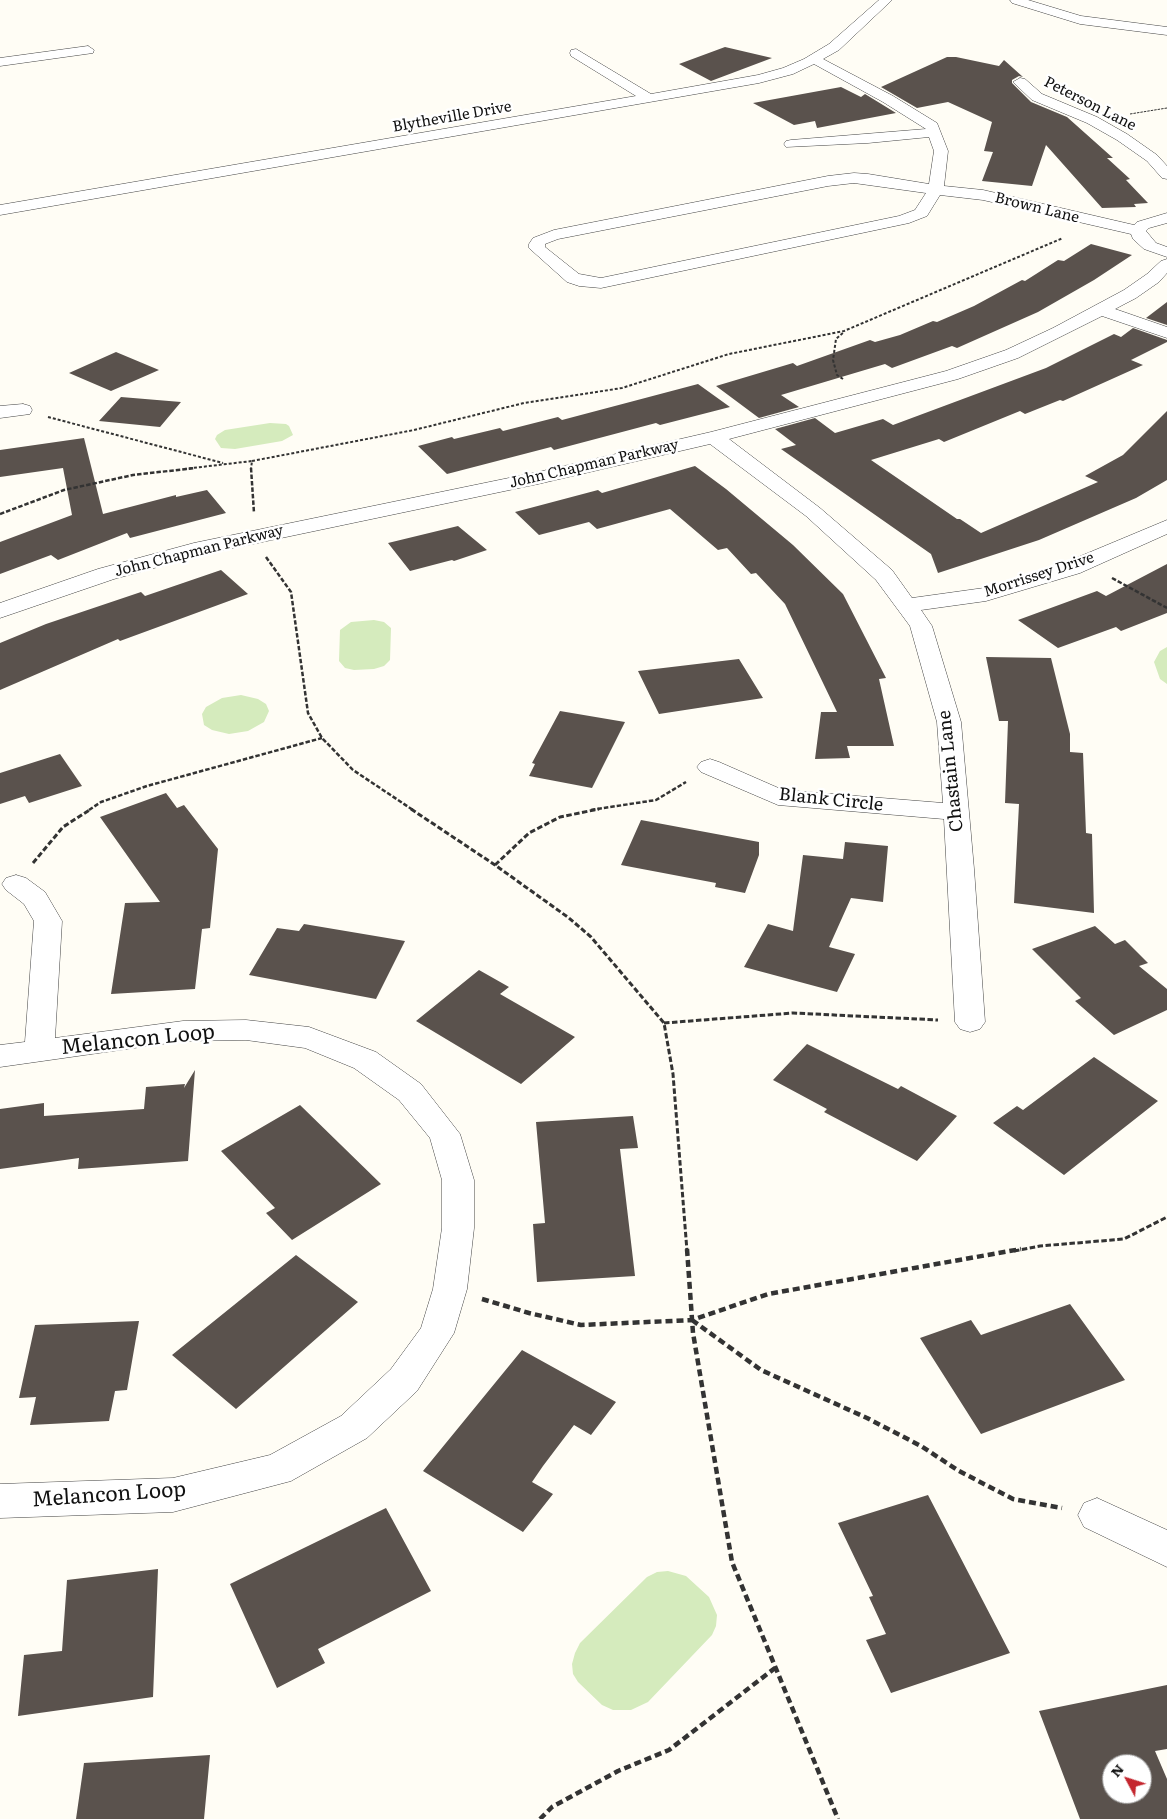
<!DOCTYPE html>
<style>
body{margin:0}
#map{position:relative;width:1167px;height:1819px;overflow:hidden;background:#fffdf5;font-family:Literata,serif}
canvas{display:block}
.north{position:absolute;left:1102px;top:1754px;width:50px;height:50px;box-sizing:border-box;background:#fff;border:1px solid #a0a0a0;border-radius:50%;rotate:310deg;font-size:14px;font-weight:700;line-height:20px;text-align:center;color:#111}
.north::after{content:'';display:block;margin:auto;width:18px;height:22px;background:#c4262e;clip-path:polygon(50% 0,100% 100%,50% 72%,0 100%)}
</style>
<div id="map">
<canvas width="1167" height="1819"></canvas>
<div class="north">N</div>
</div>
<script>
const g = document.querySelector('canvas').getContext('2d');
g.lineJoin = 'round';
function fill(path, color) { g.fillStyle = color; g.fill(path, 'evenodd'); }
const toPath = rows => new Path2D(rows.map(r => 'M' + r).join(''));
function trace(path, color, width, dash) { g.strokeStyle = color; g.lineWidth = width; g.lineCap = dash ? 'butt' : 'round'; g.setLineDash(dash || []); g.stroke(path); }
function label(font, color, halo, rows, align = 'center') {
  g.font = font + ' Literata,serif'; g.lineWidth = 5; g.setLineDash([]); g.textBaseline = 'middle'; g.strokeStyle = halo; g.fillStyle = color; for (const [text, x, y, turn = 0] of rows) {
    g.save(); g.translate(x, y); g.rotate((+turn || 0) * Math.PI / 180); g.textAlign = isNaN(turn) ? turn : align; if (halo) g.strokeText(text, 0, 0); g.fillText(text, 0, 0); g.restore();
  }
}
fill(toPath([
 [270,423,286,424,289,426,293,435,282,441,235,449,221,448,215,439,217,435,225,430],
 [374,620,384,622,391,628,390,660,384,666,374,669,354,670,345,668,339,661,340,630,351,622],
 [1167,647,1167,684,1160,679,1154,662,1160,651],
 [241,695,258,699,266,704,269,711,264,722,248,731,229,734,212,730,204,725,202,714,206,707,222,698],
 [668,1571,686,1576,709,1597,717,1615,716,1626,712,1635,648,1702,631,1710,613,1710,602,1705,578,1682,573,1674,572,1664,575,1653,580,1643,647,1577,657,1572]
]), '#d5ebbd');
fill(toPath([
 [725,47,772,58,711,81,679,64],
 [947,57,956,57,999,66,1004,60,1023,77,1019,76,1012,80,1012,83,1031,102,1067,117,1113,158,1107,158,1130,179,1126,180,1148,203,1134,204,1136,207,1102,208,1046,145,1032,186,982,181,993,152,984,151,992,122,948,102,917,108,881,87],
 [841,87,861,97,865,94,896,113,817,128,815,121,794,125,753,103],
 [1091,244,1132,255,1094,280,1038,312,957,348,952,346,892,368,885,364,781,395,799,407,759,418,716,386,793,363,797,366,870,340,875,342,900,335,933,321,937,322,974,306,1022,280,1025,281,1058,260,1064,261],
 [1167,302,1167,325,1146,318],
 [1133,328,1167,340,1167,342,1131,360,1143,365,1063,401,1060,400,1025,414,1020,411,944,442,939,439,871,460,957,519,960,519,981,533,1098,482,1085,476,1123,455,1167,411,1167,480,1136,498,1039,540,938,573,931,554,781,449,796,445,775,429,815,418,835,433,883,419,893,425,1046,368,1114,334,1121,337],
 [116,352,159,370,111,391,69,373],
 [698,384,730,407,660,425,656,423,554,450,551,447,447,474,418,446,452,437,454,439,500,428,503,431,558,417,562,420],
 [121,397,181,402,160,427,99,421],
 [84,438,103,514,176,495,176,497,207,490,226,513,130,538,127,533,58,560,51,555,0,574,0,542,72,515,63,468,0,477,0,450],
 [695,466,726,489,793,545,843,594,886,678,879,679,894,746,847,746,850,758,815,759,821,712,837,712,785,604,756,573,751,574,727,548,718,550,670,509,597,529,589,522,539,535,515,512,598,490,602,493],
 [458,526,487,550,454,561,452,560,410,571,388,543],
 [1167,564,1167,613,1121,631,1116,627,1058,648,1018,620,1097,591,1106,596],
 [221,570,248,594,120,641,118,639,0,690,0,643,46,624,141,592,145,596],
 [986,657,1051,658,1070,734,1070,752,1083,753,1086,833,1092,834,1094,913,1014,903,1019,804,1005,803,1008,721,999,721],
 [739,659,763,698,659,714,638,671],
 [560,711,625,722,592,788,529,776,535,764,532,763],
 [60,754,82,786,29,803,25,796,0,804,0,773],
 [166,793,177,808,184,805,218,849,210,928,202,929,195,989,111,994,125,903,160,902,100,817],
 [641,820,759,842,759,855,745,893,715,887,716,883,621,865],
 [845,842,888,846,883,902,851,898,829,947,855,954,837,992,744,967,768,924,793,931,803,855,843,859],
 [304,924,405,941,376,999,249,975,277,928,299,931],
 [1095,926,1115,944,1125,940,1148,963,1139,966,1167,989,1167,1010,1114,1035,1075,1001,1081,998,1032,949],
 [479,970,509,987,500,994,575,1037,521,1084,416,1021],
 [807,1044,898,1089,901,1086,957,1116,917,1161,824,1112,827,1109,773,1080],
 [1094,1057,1158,1101,1064,1175,993,1123,1017,1106,1023,1110],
 [195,1070,188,1161,78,1169,79,1158,0,1169,0,1109,44,1103,44,1116,144,1109,146,1087,185,1084,184,1088],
 [300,1105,381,1184,292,1240,266,1213,275,1208,221,1151],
 [633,1116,638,1148,620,1149,635,1276,537,1282,533,1224,545,1223,536,1122],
 [296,1255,358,1302,236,1409,172,1355],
 [1070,1304,1125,1380,981,1434,920,1338,971,1320,981,1335],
 [139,1321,127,1390,115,1391,109,1421,30,1425,36,1397,19,1398,35,1325],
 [522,1350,616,1402,591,1435,574,1425,543,1466,532,1482,553,1494,523,1532,423,1471],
 [928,1495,1010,1653,891,1693,866,1640,886,1634,869,1597,873,1596,838,1523],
 [386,1508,431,1591,318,1649,325,1663,277,1688,230,1584],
 [158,1569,153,1697,18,1716,24,1655,62,1651,67,1580],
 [1167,1685,1167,1749,1155,1751,1167,1779,1167,1819,1080,1819,1039,1711],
 [1112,1764,1142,1764,1142,1794,1112,1794],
 [210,1755,204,1819,76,1819,84,1763]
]), '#5a524d');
const minor = toPath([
 [879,0,892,0,839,50,823,59,893,96,937,123,948,151,944,186,983,190,1134,225,1137,222,1167,213,1167,223,1149,228,1146,231,1156,243,1167,247,1167,257,1144,249,1133,239,1131,234,983,200,940,195,927,216,909,223,601,288,579,286,567,282,529,248,529,244,533,238,554,230,828,176,854,173,868,174,929,184,934,151,929,137,868,143,786,147,784,144,786,141,791,140,926,129,883,102,814,64,793,74,759,83,0,215,0,205,636,96,571,56,570,53,571,50,576,49,651,94,758,75,783,68,804,59,829,44,879,0],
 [854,183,926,193,915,210,899,216,601,278,579,274,545,247,545,244,558,239,828,186,854,183],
 [1010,0,1028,0,1081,16,1167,27,1167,35,1080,24,1012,3,1010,0],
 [88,46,94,50,93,53,0,66,0,58,88,46],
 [1020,78,1025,79,1042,94,1097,117,1127,134,1157,155,1167,166,1167,179,1162,178,1147,161,1117,140,1087,123,1032,100,1013,82,1020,78],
 [1167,259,1167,273,1159,282,1136,298,1115,309,1167,327,1167,338,1102,316,1018,358,958,379,729,439,820,508,892,570,912,598,984,588,1064,563,1167,520,1167,534,1080,573,986,601,921,610,932,626,961,722,974,869,985,1022,980,1029,970,1032,960,1029,955,1022,944,819,778,805,701,772,697,767,701,762,710,759,719,762,783,790,943,803,937,722,910,626,876,580,806,516,710,444,538,484,205,554,114,579,0,618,0,603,98,569,194,543,538,472,711,432,946,371,1006,350,1053,328,1124,290,1147,274,1161,261,1167,259],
 [23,404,30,406,32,410,30,414,0,418,0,406,23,404],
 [16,875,26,878,45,892,62,921,55,1038,183,1021,246,1020,309,1027,376,1052,421,1084,460,1134,474,1180,474,1228,467,1289,454,1333,417,1391,367,1438,291,1481,173,1512,0,1518,0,1484,173,1478,270,1455,341,1416,391,1369,421,1328,433,1289,442,1228,442,1180,430,1138,399,1100,354,1068,305,1048,246,1040,183,1041,0,1067,0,1045,25,1042,34,921,24,904,6,890,2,884,6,878,16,875],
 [1097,1498,1167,1530,1167,1567,1084,1527,1078,1515,1084,1503,1097,1498]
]);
trace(minor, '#444', 1);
trace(toPath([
 [1130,114,1167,108]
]), '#333', 1, [2.5, 1]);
trace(toPath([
 [843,379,837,375,833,360,836,339,844,332],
 [48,417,223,463],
 [252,461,414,430,524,403,622,388,729,354,844,331,1063,238],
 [184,469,252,461,251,469]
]), '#333', 2, [3, 2]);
trace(toPath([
 [251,468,254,513],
 [0,514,64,490,133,475,195,468],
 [266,557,291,592,308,713,322,738,353,770,413,810],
 [1112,578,1167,608],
 [89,810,101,802,147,786,322,738],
 [591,810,656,800,686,782]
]), '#333', 2.5, [4.5, 2]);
trace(toPath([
 [411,809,495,865,569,918,591,937,664,1023,673,1074,687,1251],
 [33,863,63,827,91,809],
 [495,865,529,833,560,817,599,809],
 [664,1023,793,1013,938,1020],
 [1014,1251,1040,1246,1124,1239,1167,1217]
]), '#333', 3, [5.5, 2.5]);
trace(toPath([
 [687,1249,693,1333,732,1562,838,1819],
 [482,1299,529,1313,581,1325,692,1320,768,1294,1021,1249],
 [692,1320,761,1370,867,1418,921,1446,959,1471,1013,1499,1062,1508],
 [540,1819,552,1807,618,1771,669,1750,775,1668]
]), '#333', 4.5, [7, 4]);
fill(minor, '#fff');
label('15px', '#111', '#fff', [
 ["Peterson Lane",1090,104,27],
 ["Blytheville Drive",452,117,-10],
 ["Brown Lane",1037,208,14],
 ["John Chapman Parkway",594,464,-13],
 ["John Chapman Parkway",199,551,-14],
 ["Morrissey Drive",1039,575,-18]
]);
label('18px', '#111', '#fff', [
 ["Chastain Lane",951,771,-96],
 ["Blank Circle",831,800,6]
]);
label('21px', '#111', '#fff', [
 ["Melancon Loop",138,1040,-6],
 ["Melancon Loop",109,1495,-4]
]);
</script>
